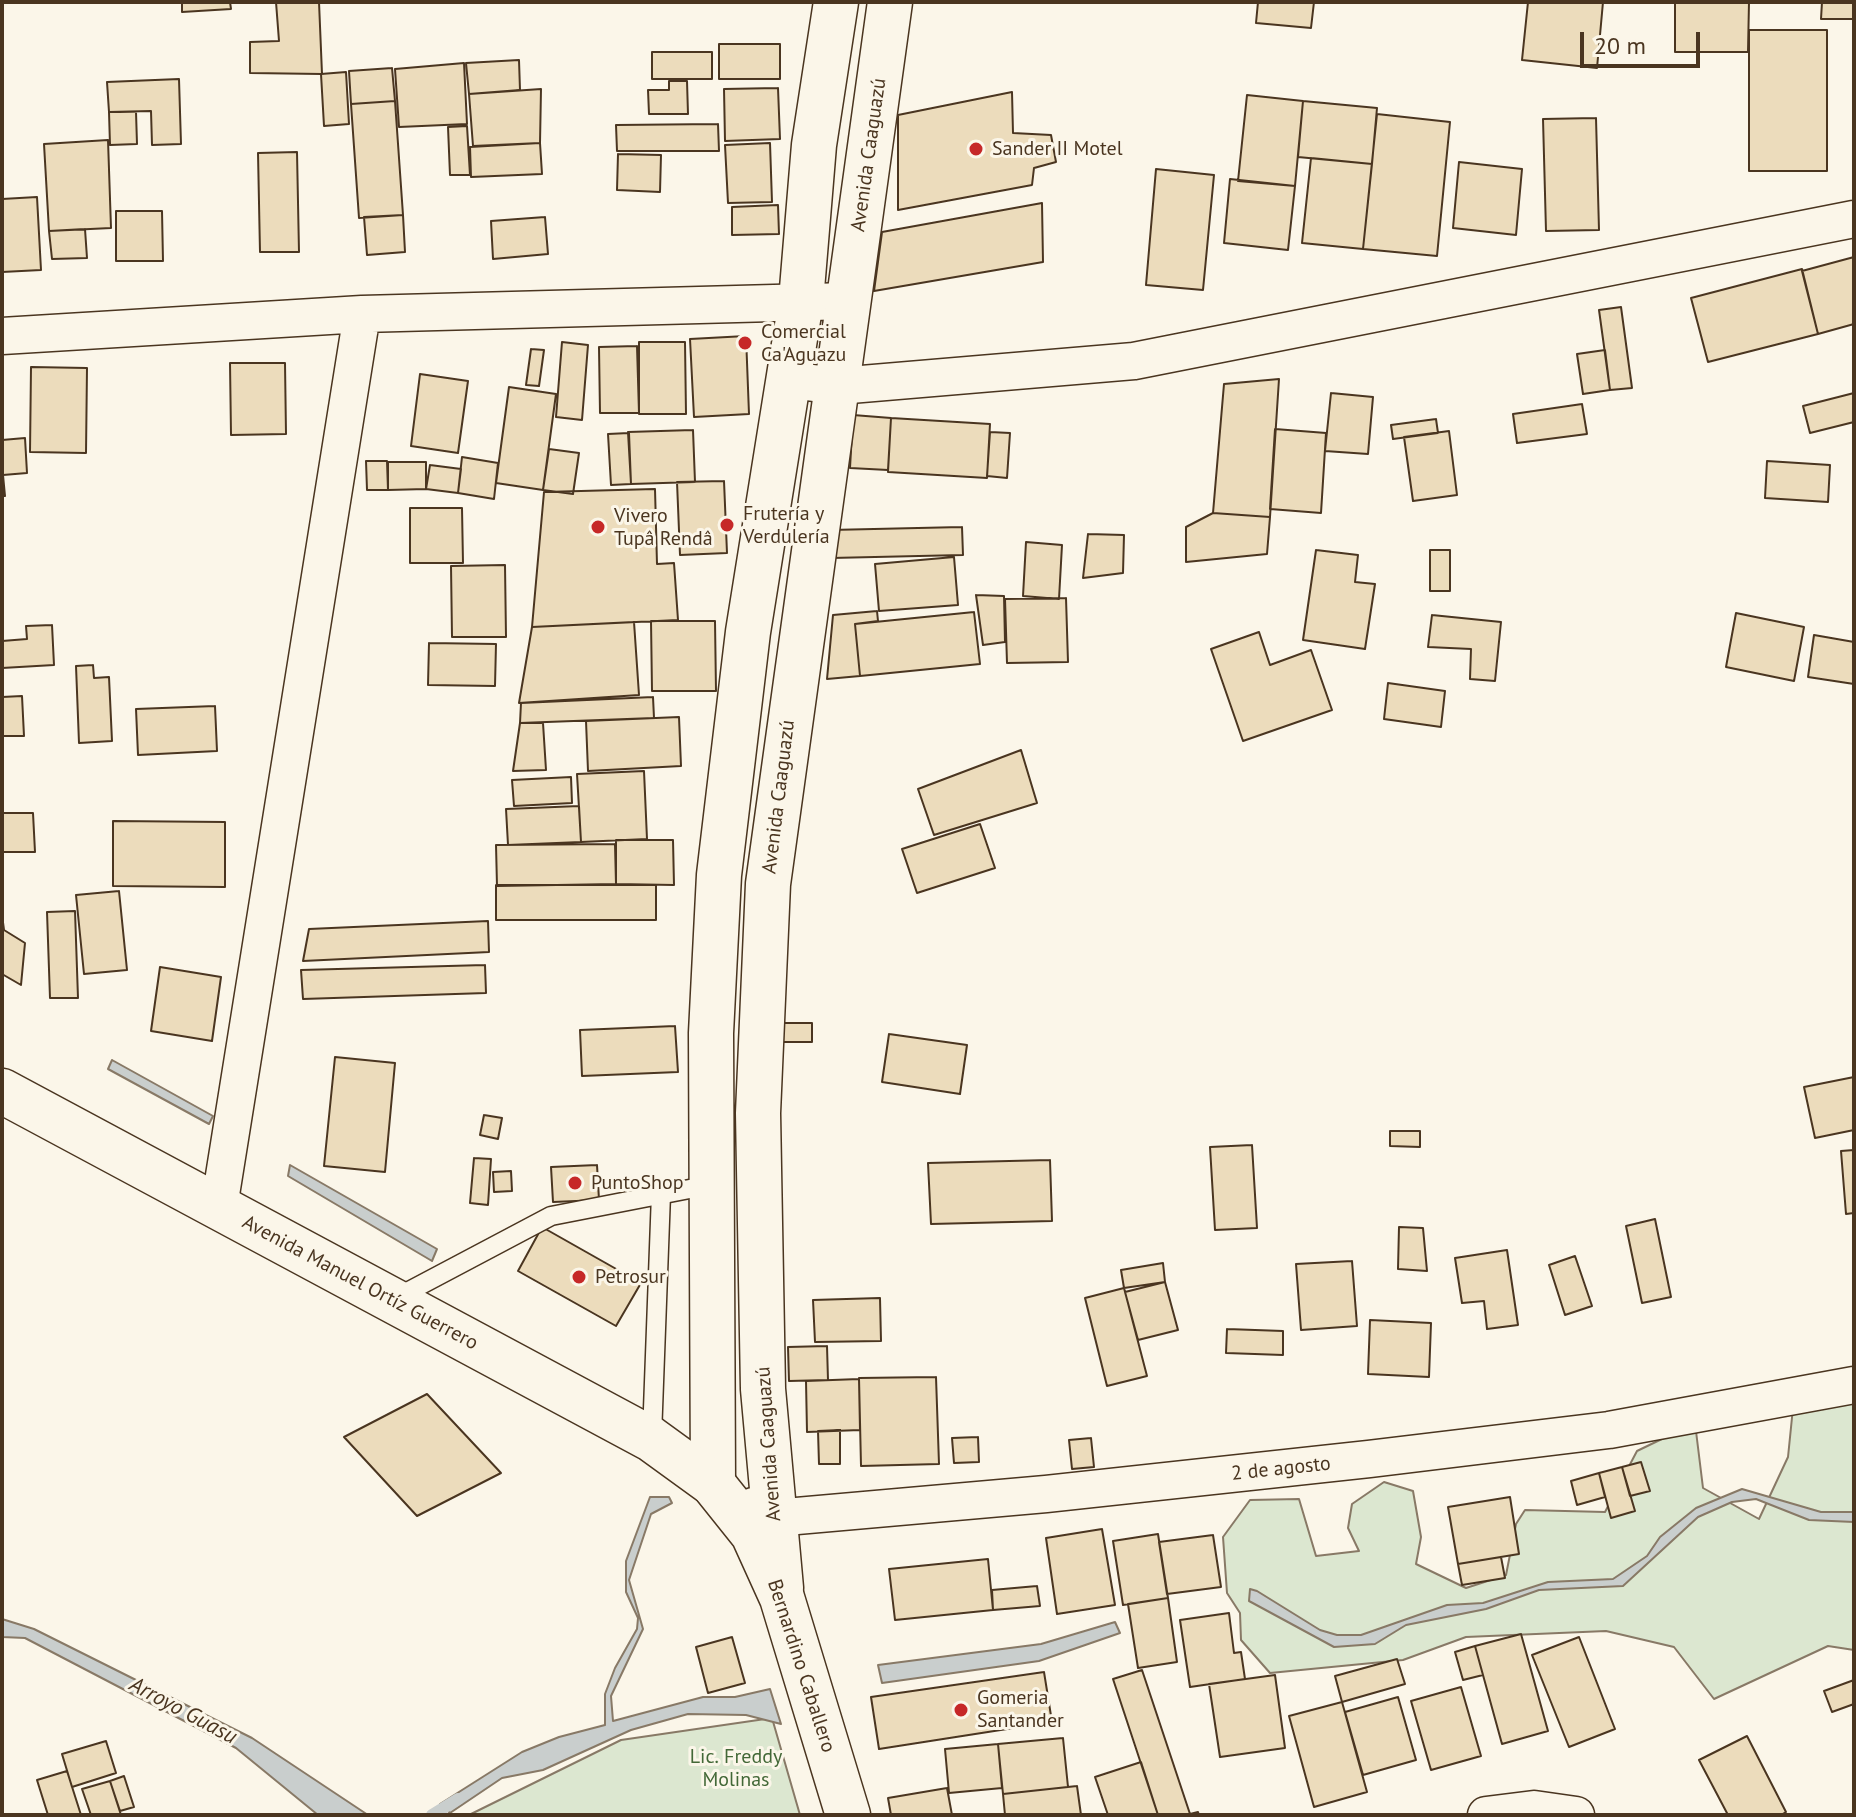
<!DOCTYPE html>
<meta charset="utf-8">
<style>
body{margin:0}
#map{position:relative;width:1856px;height:1817px;overflow:hidden;background:#fbf6e9;font-family:"PT Sans",sans-serif}
canvas{display:block}
.frame{position:absolute;inset:0;border:4px solid #4a3520;pointer-events:none}
.scale{position:absolute;left:1580px;top:32px;width:120px;height:36px;box-sizing:border-box;border:4px solid #4a3520;border-top:0;padding-left:10px;font-size:24px;line-height:28px;white-space:nowrap;color:#4a3520;-webkit-text-stroke:6px #fbf6e9;paint-order:stroke}
</style>
<div id="map">
<canvas width="1856" height="1817"></canvas>
<div class="frame"></div>
<div class="scale">20 m</div>
</div>
<script>
const g = document.querySelector('canvas').getContext('2d');
g.lineJoin = 'round';
function fill(path, color) { g.fillStyle = color; g.fill(path, 'evenodd'); }
const toPath = rows => new Path2D(rows.map(r => 'M' + r).join(''));
function trace(path, color, width, dash) { g.strokeStyle = color; g.lineWidth = width; g.lineCap = dash ? 'butt' : 'round'; g.setLineDash(dash || []); g.stroke(path); }
function label(font, color, halo, rows, align = 'center') {
  g.font = font + ' "PT Sans",sans-serif'; g.lineWidth = 6; g.setLineDash([]); g.textBaseline = 'middle'; g.strokeStyle = halo; g.fillStyle = color; for (const [text, x, y, turn = 0] of rows) {
    g.save(); g.translate(x, y); g.rotate((+turn || 0) * Math.PI / 180); g.textAlign = isNaN(turn) ? turn : align; if (halo) g.strokeText(text, 0, 0); g.fillText(text, 0, 0); g.restore();
  }
}
const green = toPath([
 [1854,1378,1854,1650,1828,1646,1714,1699,1674,1647,1606,1631,1466,1637,1403,1660,1270,1673,1241,1640,1240,1613,1227,1593,1223,1537,1250,1500,1299,1499,1316,1556,1359,1551,1348,1528,1352,1504,1384,1482,1413,1491,1421,1537,1416,1564,1466,1588,1506,1575,1516,1524,1525,1510,1605,1512,1637,1451,1695,1423,1703,1488,1759,1519,1788,1457,1795,1388,1854,1378],
 [772,1718,800,1815,469,1815,621,1740,772,1718]
]);
fill(green, '#dce7d0');
trace(green, '#887966', 2);
const water = toPath([
 [112,1060,213,1116,209,1124,108,1069,112,1060],
 [290,1165,437,1249,432,1261,288,1176,290,1165],
 [1742,1489,1821,1512,1854,1512,1854,1522,1809,1520,1756,1499,1732,1502,1698,1517,1623,1586,1539,1590,1486,1609,1406,1625,1375,1644,1334,1647,1249,1601,1250,1589,1257,1591,1320,1630,1337,1635,1361,1635,1447,1605,1483,1603,1548,1582,1613,1579,1647,1556,1660,1537,1696,1508,1742,1489],
 [650,1497,669,1497,672,1503,651,1514,629,1580,643,1629,611,1696,613,1721,703,1697,735,1697,770,1689,781,1724,746,1715,688,1714,631,1730,543,1770,502,1778,450,1813,440,1804,522,1752,559,1737,605,1725,605,1694,615,1668,637,1629,638,1618,626,1592,626,1561,650,1497],
 [2,1619,34,1629,252,1738,368,1815,318,1815,236,1748,25,1638,2,1637,2,1619],
 [1115,1622,1120,1633,1039,1661,882,1683,878,1665,1041,1644,1115,1622]
]);
fill(water, '#c9cecd');
trace(water, '#887966', 2);
trace(toPath([
 [432,1815,458,1799]
]), '#c9cecd', 12);
const building = toPath([
 [182,2,230,2,231,9,182,12,182,2],
 [276,2,319,2,322,74,250,73,250,42,279,41,276,2],
 [1258,2,1314,2,1311,28,1256,23,1258,2],
 [1528,2,1603,2,1597,68,1522,60,1528,2],
 [1675,2,1749,2,1748,52,1675,52,1675,2],
 [1822,2,1854,2,1854,19,1821,19,1822,2],
 [1749,30,1827,30,1827,171,1749,171,1749,30],
 [719,44,780,44,780,79,719,79,719,44],
 [652,52,712,52,712,79,652,79,652,52],
 [519,60,520,90,469,94,466,63,519,60],
 [464,63,467,124,399,127,395,69,464,63],
 [392,68,395,101,351,104,349,71,392,68],
 [346,72,349,124,324,126,321,74,346,72],
 [179,79,181,144,152,145,151,111,109,112,107,82,179,79],
 [669,81,687,81,688,114,649,114,648,90,669,90,669,81],
 [778,88,780,139,725,141,724,89,778,88],
 [541,89,540,143,473,146,469,94,541,89],
 [1012,92,1013,133,1051,135,1056,162,1034,168,1032,185,898,210,898,115,1012,92],
 [1247,95,1303,101,1295,186,1238,181,1247,95],
 [395,101,403,215,359,218,351,104,395,101],
 [1303,101,1377,108,1372,164,1298,157,1303,101],
 [109,112,136,112,137,144,110,145,109,112],
 [1377,114,1450,122,1437,256,1363,249,1377,114],
 [1596,118,1599,230,1546,231,1543,119,1596,118],
 [718,124,719,151,617,151,616,125,718,124],
 [467,126,470,175,450,175,448,127,467,126],
 [108,140,111,228,49,231,44,144,108,140],
 [540,143,542,174,471,177,470,147,540,143],
 [770,143,772,202,728,203,725,145,770,143],
 [297,152,299,252,260,252,258,153,297,152],
 [618,154,661,155,660,192,617,190,618,154],
 [1311,158,1372,164,1363,249,1302,243,1311,158],
 [1459,162,1522,169,1516,235,1453,228,1459,162],
 [1156,169,1214,175,1203,290,1146,285,1156,169],
 [1230,179,1295,186,1288,250,1224,243,1230,179],
 [37,197,41,270,2,272,2,199,37,197],
 [1042,203,1043,262,874,291,882,232,1042,203],
 [778,205,779,234,732,235,732,207,778,205],
 [116,211,162,211,163,261,116,261,116,211],
 [403,215,405,252,367,255,364,217,403,215],
 [545,217,548,254,493,259,491,221,545,217],
 [85,229,87,258,52,259,49,231,85,229],
 [1854,257,1854,324,1818,334,1802,271,1854,257],
 [1802,269,1818,334,1708,362,1691,298,1802,269],
 [1621,307,1632,388,1610,390,1599,310,1621,307],
 [746,336,749,414,694,417,690,339,746,336],
 [562,342,588,345,582,420,556,417,562,342],
 [639,342,685,342,686,414,639,414,639,342],
 [637,346,639,413,600,413,599,347,637,346],
 [531,349,544,350,539,386,526,385,531,349],
 [1605,350,1610,390,1583,394,1577,354,1605,350],
 [230,363,285,363,286,434,231,435,230,363],
 [31,367,87,368,86,453,30,452,31,367],
 [420,374,468,381,458,453,411,446,420,374],
 [1279,379,1270,517,1213,513,1224,384,1279,379],
 [509,387,556,394,543,490,496,483,509,387],
 [1331,393,1373,397,1368,454,1325,451,1331,393],
 [1854,393,1854,422,1810,433,1803,406,1854,393],
 [1582,404,1587,434,1517,443,1513,414,1582,404],
 [853,415,891,418,888,470,850,468,853,415],
 [891,418,990,424,987,478,888,472,891,418],
 [1436,419,1438,433,1393,439,1391,425,1436,419],
 [1275,429,1326,433,1321,513,1270,509,1275,429],
 [693,430,695,482,631,484,628,432,693,430],
 [1449,431,1457,495,1413,501,1404,437,1449,431],
 [990,432,1010,433,1007,478,987,476,990,432],
 [629,433,631,484,611,485,608,434,629,433],
 [25,438,27,473,3,475,5,496,2,496,2,440,25,438],
 [549,449,579,453,573,494,543,490,549,449],
 [462,457,498,463,494,499,458,493,462,457],
 [366,461,387,461,388,490,367,490,366,461],
 [1767,461,1830,465,1828,502,1765,498,1767,461],
 [388,462,426,462,426,489,388,490,388,462],
 [430,465,461,469,458,493,426,489,430,465],
 [724,481,727,553,680,555,677,482,724,481],
 [655,489,657,564,674,563,678,620,532,627,544,492,655,489],
 [410,508,462,508,463,563,410,563,410,508],
 [1213,513,1270,517,1267,554,1186,562,1186,527,1213,513],
 [962,527,963,555,831,558,830,530,962,527],
 [1088,534,1124,535,1123,573,1083,578,1088,534],
 [1026,542,1062,545,1059,599,1023,596,1026,542],
 [1316,550,1358,555,1355,582,1375,584,1365,649,1303,640,1316,550],
 [1430,550,1450,550,1450,591,1430,591,1430,550],
 [954,557,958,605,879,611,875,564,954,557],
 [505,565,506,637,452,637,451,566,505,565],
 [976,595,1004,596,1005,642,983,645,976,595],
 [1066,598,1068,662,1007,663,1005,599,1066,598],
 [877,611,878,621,855,624,860,676,827,679,833,615,877,611],
 [974,612,980,664,860,676,855,624,974,612],
 [1736,613,1804,627,1794,681,1726,667,1736,613],
 [1432,615,1501,622,1495,681,1470,679,1471,649,1428,647,1432,615],
 [651,621,715,621,716,691,652,691,651,621],
 [634,622,639,695,519,703,532,627,634,622],
 [52,625,54,665,2,668,2,641,27,639,26,626,52,625],
 [1259,632,1270,665,1311,650,1332,710,1243,741,1211,649,1259,632],
 [1814,635,1854,642,1854,684,1808,677,1814,635],
 [429,643,496,644,495,686,428,685,429,643],
 [93,665,94,678,109,677,112,741,79,743,76,666,93,665],
 [1388,683,1445,691,1441,727,1384,719,1388,683],
 [22,696,24,736,2,736,2,697,22,696],
 [653,697,654,718,520,723,521,703,653,697],
 [215,706,217,751,138,755,136,709,215,706],
 [679,717,681,766,588,771,586,721,679,717],
 [520,723,543,723,546,770,513,771,520,723],
 [1021,750,1037,803,934,835,918,789,1021,750],
 [644,771,647,839,581,842,577,774,644,771],
 [571,777,572,803,514,806,512,780,571,777],
 [579,806,581,842,508,845,506,809,579,806],
 [2,813,33,813,35,852,2,852,2,813],
 [113,821,225,822,225,887,113,886,113,821],
 [980,824,995,868,917,893,902,849,980,824],
 [616,840,673,840,674,885,616,884,616,840],
 [615,844,616,884,497,886,496,845,615,844],
 [496,885,656,885,656,920,496,920,496,885],
 [119,891,127,970,84,974,76,895,119,891],
 [75,911,78,998,50,998,47,912,75,911],
 [2,915,4,930,25,943,21,985,2,974,2,915],
 [488,921,489,952,303,961,309,929,488,921],
 [485,965,486,993,303,999,301,970,485,965],
 [160,967,221,977,212,1041,151,1031,160,967],
 [782,1023,812,1023,812,1042,783,1042,782,1023],
 [675,1026,678,1072,582,1076,580,1030,675,1026],
 [889,1034,967,1045,960,1094,882,1082,889,1034],
 [335,1057,395,1063,385,1172,324,1166,335,1057],
 [1854,1077,1854,1130,1815,1138,1804,1087,1854,1077],
 [484,1115,502,1118,498,1139,480,1135,484,1115],
 [1390,1131,1420,1131,1420,1147,1390,1146,1390,1131],
 [1252,1145,1257,1228,1215,1230,1210,1147,1252,1145],
 [1854,1150,1854,1213,1846,1214,1841,1151,1854,1150],
 [474,1158,491,1159,488,1205,470,1203,474,1158],
 [1050,1160,1052,1221,931,1224,928,1163,1050,1160],
 [597,1165,599,1200,553,1202,551,1167,597,1165],
 [511,1171,512,1191,494,1192,493,1172,511,1171],
 [1655,1219,1671,1297,1642,1303,1626,1226,1655,1219],
 [542,1227,641,1283,616,1326,518,1271,542,1227],
 [1399,1227,1423,1228,1427,1271,1398,1269,1399,1227],
 [1507,1250,1518,1325,1487,1329,1484,1301,1462,1303,1455,1258,1507,1250],
 [1575,1256,1592,1306,1565,1315,1549,1265,1575,1256],
 [1352,1261,1357,1326,1301,1330,1296,1264,1352,1261],
 [1163,1263,1165,1282,1124,1288,1121,1270,1163,1263],
 [1165,1282,1178,1330,1138,1340,1125,1292,1165,1282],
 [1124,1288,1147,1376,1107,1386,1085,1298,1124,1288],
 [880,1298,881,1341,815,1342,813,1300,880,1298],
 [1370,1320,1431,1323,1429,1377,1368,1374,1370,1320],
 [1227,1329,1283,1331,1283,1355,1226,1353,1227,1329],
 [827,1346,828,1380,789,1381,788,1347,827,1346],
 [936,1377,939,1464,861,1466,859,1378,936,1377],
 [859,1379,860,1430,807,1432,806,1381,859,1379],
 [427,1394,501,1473,417,1516,344,1437,427,1394],
 [840,1430,840,1464,819,1464,818,1431,840,1430],
 [978,1437,979,1462,954,1463,952,1438,978,1437],
 [1091,1438,1094,1467,1072,1469,1069,1440,1091,1438],
 [1641,1462,1650,1491,1630,1496,1622,1467,1641,1462],
 [1622,1467,1635,1511,1611,1518,1599,1473,1622,1467],
 [1599,1473,1605,1497,1577,1505,1571,1481,1599,1473],
 [1510,1497,1519,1554,1458,1564,1448,1507,1510,1497],
 [1102,1529,1115,1605,1057,1614,1046,1538,1102,1529],
 [1158,1534,1168,1598,1123,1605,1113,1541,1158,1534],
 [1213,1535,1221,1587,1167,1594,1159,1542,1213,1535],
 [1501,1557,1505,1578,1462,1585,1458,1564,1501,1557],
 [988,1559,993,1610,895,1620,889,1569,988,1559],
 [1037,1586,1040,1606,993,1610,992,1590,1037,1586],
 [1168,1598,1177,1662,1138,1668,1128,1604,1168,1598],
 [1229,1613,1234,1653,1241,1652,1245,1679,1190,1687,1180,1620,1229,1613],
 [1521,1634,1548,1731,1502,1744,1475,1646,1521,1634],
 [732,1637,745,1683,708,1693,696,1647,732,1637],
 [1579,1637,1615,1729,1569,1747,1532,1655,1579,1637],
 [1475,1646,1483,1675,1463,1680,1455,1652,1475,1646],
 [1397,1659,1405,1684,1342,1702,1335,1676,1397,1659],
 [1142,1670,1190,1814,1198,1812,1199,1815,1158,1815,1113,1679,1142,1670],
 [1044,1672,1052,1722,879,1749,871,1697,1044,1672],
 [1275,1675,1285,1748,1220,1757,1209,1684,1275,1675],
 [1854,1680,1854,1704,1832,1712,1824,1691,1854,1680],
 [1461,1687,1481,1756,1431,1770,1411,1701,1461,1687],
 [1398,1697,1416,1760,1363,1775,1345,1712,1398,1697],
 [1342,1702,1367,1792,1314,1807,1289,1716,1342,1702],
 [1747,1736,1786,1812,1781,1815,1728,1815,1699,1760,1747,1736],
 [1063,1738,1068,1787,1003,1794,998,1744,1063,1738],
 [106,1741,116,1773,72,1787,62,1754,106,1741],
 [998,1744,1002,1788,949,1793,945,1749,998,1744],
 [1141,1762,1158,1815,1108,1815,1095,1777,1141,1762],
 [67,1771,81,1815,48,1815,37,1780,67,1771],
 [124,1776,134,1807,120,1811,110,1781,124,1776],
 [110,1781,121,1815,91,1815,82,1789,110,1781],
 [1077,1786,1081,1815,1005,1815,1003,1794,1077,1786],
 [947,1788,952,1815,891,1815,888,1798,947,1788]
]);
fill(building, '#ecdcbc');
trace(building, '#4a3520', 2);
const service = toPath([
 [396,1298,551,1216,710,1185],
 [652,1436,661,1194]
]);
const minor = toPath([
 [2,336,362,314,849,301],
 [789,380,838,386,1134,361,1854,219],
 [219,1207,362,314],
 [753,1506,774,1518,1046,1494,1369,1459,1609,1430,1854,1385],
 [1486,1815,1534,1809,1576,1815]
]);
const tertiary = toPath([
 [713,1484,711,1033,719,875,748,632,801,301,814,145,836,2],
 [781,1588,763,1389,758,1113,768,884,890,2]
]);
const primary = toPath([
 [2,1091,651,1439,713,1484,753,1534,782,1598,848,1815]
]);
trace(service, '#4a3520', 21);
trace(minor, '#4a3520', 39);
trace(tertiary, '#4a3520', 47);
trace(primary, '#4a3520', 47);
trace(service, '#fbf6e9', 18);
trace(minor, '#fbf6e9', 36);
trace(tertiary, '#fbf6e9', 44);
trace(primary, '#fbf6e9', 44);
for (const [x, y, r, color] of [
 [976,149,8,"#c62828"],
 [745,343,8,"#c62828"],
 [727,525,8,"#c62828"],
 [598,527,8,"#c62828"],
 [575,1183,8,"#c62828"],
 [579,1277,8,"#c62828"],
 [961,1710,8,"#c62828"]
]) { const dot = new Path2D(); dot.arc(x, y, r, 0, 2 * Math.PI); g.fillStyle = color; g.fill(dot); trace(dot, '#fbf6e9', 3); }
label('20px', '#4a3520', '#fbf6e9', [
 ["Sander II Motel",992,149],
 ["Comercial",761,332],
 ["Ca'Aguazu",761,355],
 ["Frutería y",743,514],
 ["Verdulería",743,537],
 ["Vivero",614,516],
 ["Tupâ Rendâ",614,539],
 ["PuntoShop",591,1183],
 ["Petrosur",595,1277],
 ["Gomeria",977,1698],
 ["Santander",977,1721]
], 'left');
label('20px', '#4a3520', '#fbf6e9', [
 ["Avenida Caaguazú",869,155,-82],
 ["Avenida Caaguazú",779,797,-83],
 ["Avenida Manuel Ortíz Guerrero",360,1283,28],
 ["Avenida Caaguazú",769,1444,-94],
 ["2 de agosto",1281,1469,-6],
 ["Bernardino Caballero",801,1666,72]
]);
label('20px', '#436837', '#fbf6e9', [
 ["Lic. Freddy",736,1757],
 ["Molinas",736,1780]
]);
label('italic 22px', '#4a3520', '#fbf6e9', [
 ["Arroyo Guasu",183,1711,28]
]);
</script>
